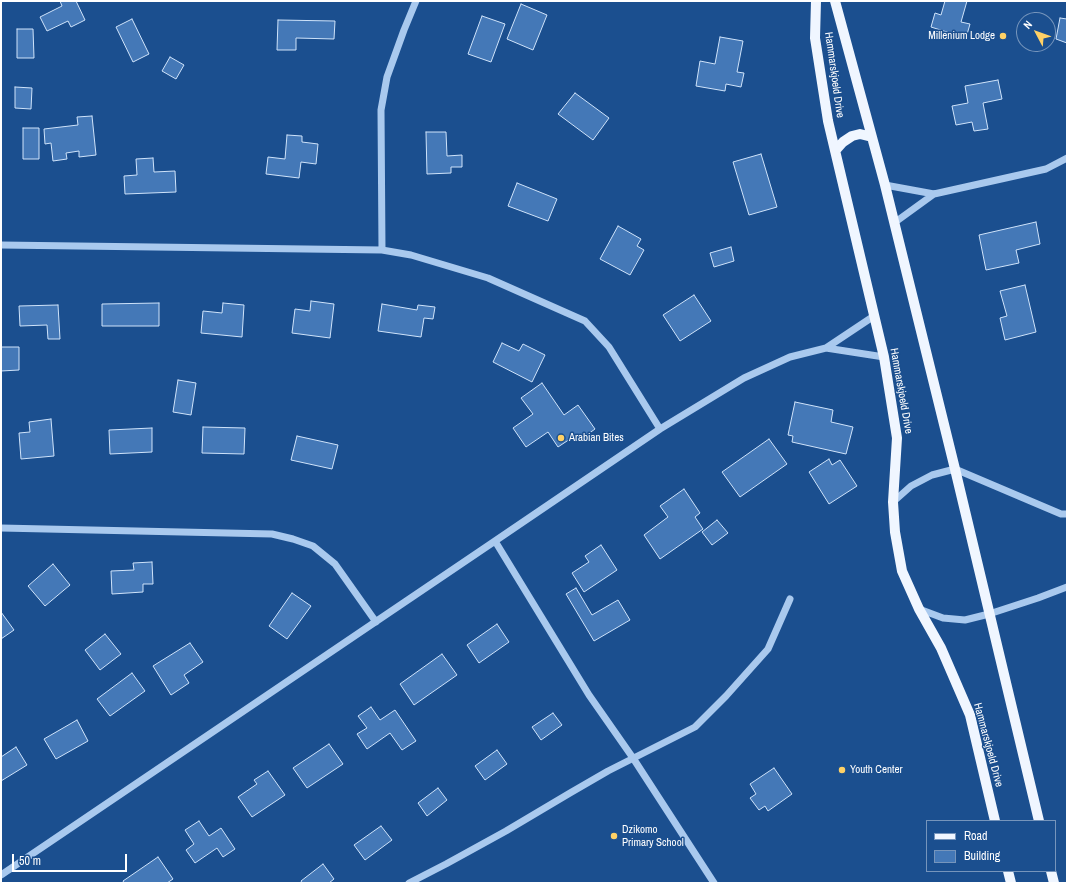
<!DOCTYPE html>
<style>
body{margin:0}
#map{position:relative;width:1068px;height:884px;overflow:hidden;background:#1b4f8f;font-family:"Archivo Narrow",sans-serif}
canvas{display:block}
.frame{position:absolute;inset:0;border:2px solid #fff;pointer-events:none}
.legend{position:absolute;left:926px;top:820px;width:130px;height:52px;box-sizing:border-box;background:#1b4f8f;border:1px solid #7695bc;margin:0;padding:5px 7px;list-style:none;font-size:12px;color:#fff}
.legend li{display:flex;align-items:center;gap:8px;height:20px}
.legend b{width:20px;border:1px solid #7695bc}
.north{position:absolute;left:1016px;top:12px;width:40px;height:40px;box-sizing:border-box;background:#1b4f8f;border:1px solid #7695bc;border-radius:50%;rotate:311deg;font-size:11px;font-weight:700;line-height:16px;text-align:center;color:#fff}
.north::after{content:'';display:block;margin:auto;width:14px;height:18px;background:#ffd166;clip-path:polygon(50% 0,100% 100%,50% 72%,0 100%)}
.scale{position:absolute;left:12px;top:854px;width:115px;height:18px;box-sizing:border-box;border:2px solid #fff;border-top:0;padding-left:5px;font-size:12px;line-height:14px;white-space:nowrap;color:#fff;-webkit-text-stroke:3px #1b4f8f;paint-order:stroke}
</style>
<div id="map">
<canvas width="1068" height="884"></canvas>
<div class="frame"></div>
<ul class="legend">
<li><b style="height:5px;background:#f0f6ff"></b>Road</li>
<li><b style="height:11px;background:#4478b7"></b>Building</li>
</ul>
<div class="north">N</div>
<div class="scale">50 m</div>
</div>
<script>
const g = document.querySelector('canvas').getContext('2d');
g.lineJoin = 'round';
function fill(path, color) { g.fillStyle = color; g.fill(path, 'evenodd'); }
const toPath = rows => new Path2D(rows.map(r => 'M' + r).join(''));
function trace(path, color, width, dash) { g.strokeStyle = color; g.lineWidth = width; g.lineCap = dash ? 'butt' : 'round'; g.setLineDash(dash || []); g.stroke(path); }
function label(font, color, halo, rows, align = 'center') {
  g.font = font + ' "Archivo Narrow",sans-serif'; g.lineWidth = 3; g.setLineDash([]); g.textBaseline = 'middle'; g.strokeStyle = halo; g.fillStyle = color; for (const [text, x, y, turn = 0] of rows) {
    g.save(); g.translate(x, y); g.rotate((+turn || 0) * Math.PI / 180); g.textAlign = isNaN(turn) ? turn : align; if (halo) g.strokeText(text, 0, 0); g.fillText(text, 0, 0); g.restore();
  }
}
const building = toPath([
 [60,1,76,1,85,20,71,27,68,21,47,31,40,17,62,6,60,1],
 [945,1,967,1,961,22,970,24,966,38,931,27,935,13,941,15,945,1],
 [521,4,547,15,533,50,507,39,521,4],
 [482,16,505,24,491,62,468,54,482,16],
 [1060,18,1067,19,1067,43,1056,39,1060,18],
 [132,19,149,54,133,62,116,27,132,19],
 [278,20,335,21,334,39,296,38,296,50,277,50,278,20],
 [17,29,33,29,34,58,17,58,17,29],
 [720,37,743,41,737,72,744,73,741,87,726,84,725,91,696,86,700,61,715,64,720,37],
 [170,57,184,65,176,79,162,71,170,57],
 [998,80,1002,99,983,103,988,129,974,131,972,122,956,125,952,106,968,103,965,86,998,80],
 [15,87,32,88,31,109,15,108,15,87],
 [575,93,609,118,593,140,558,114,575,93],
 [92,116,96,155,79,157,79,151,66,153,67,159,53,161,51,143,45,144,44,129,78,125,77,117,92,116],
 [23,128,39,128,39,159,23,159,23,128],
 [426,132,446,132,447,156,462,155,462,167,451,167,451,173,427,174,426,132],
 [287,135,302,136,302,142,318,144,316,164,301,162,299,178,266,174,268,157,285,159,287,135],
 [761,154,777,207,749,215,733,162,761,154],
 [153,158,154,172,175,171,176,192,125,194,124,176,137,175,136,159,153,158],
 [517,183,557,199,548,221,508,206,517,183],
 [1036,222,1040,244,1016,250,1019,263,986,270,979,235,1036,222],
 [618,226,641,239,637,246,644,250,630,275,600,259,618,226],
 [731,247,734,261,714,267,710,253,731,247],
 [1025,285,1036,332,1005,340,1000,318,1007,316,1000,291,1025,285],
 [694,295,711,321,680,341,663,315,694,295],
 [311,301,334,304,330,338,292,333,295,309,310,311,311,301],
 [159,303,159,326,102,326,102,304,159,303],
 [223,303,244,305,242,337,201,333,203,311,222,313,223,303],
 [382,304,417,310,418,305,435,307,433,319,424,318,421,337,378,331,382,304],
 [58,305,60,339,48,339,47,325,20,326,19,306,58,305],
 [502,343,519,351,523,344,545,355,532,382,493,362,502,343],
 [1,347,19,347,19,370,1,371,1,347],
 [178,380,196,383,191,415,173,412,178,380],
 [542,383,564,415,578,405,595,429,580,440,576,435,558,447,548,432,526,447,513,428,533,414,521,398,542,383],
 [795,402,833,410,831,422,853,427,846,454,792,442,793,436,788,435,795,402],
 [51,419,54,456,21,459,19,433,30,432,29,422,51,419],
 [203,427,245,428,244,454,202,453,203,427],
 [152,428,152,452,110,454,109,430,152,428],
 [297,436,338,445,332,469,291,460,297,436],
 [769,439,787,464,740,497,722,472,769,439],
 [829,459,832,465,840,460,857,486,829,504,809,472,829,459],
 [684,489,700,513,695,517,703,529,660,559,644,535,668,517,660,506,684,489],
 [717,520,728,533,712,545,702,532,717,520],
 [601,545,617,570,584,592,572,573,589,562,585,556,601,545],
 [152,562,153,584,143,584,143,592,112,594,111,571,134,570,133,563,152,562],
 [53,564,70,585,45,606,28,586,53,564],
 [576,588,592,615,618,600,630,620,594,641,566,594,576,588],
 [292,593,311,606,287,639,269,626,292,593],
 [1,612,14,630,1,639,1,612],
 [497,624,509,642,479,663,467,645,497,624],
 [105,634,121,654,100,670,85,650,105,634],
 [190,643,203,662,184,675,189,683,171,695,153,666,190,643],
 [442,654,457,675,414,705,400,684,442,654],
 [132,673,145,691,110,716,97,699,132,673],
 [371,707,380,720,395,710,416,741,402,750,390,733,367,749,357,734,367,728,358,716,371,707],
 [553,713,562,725,541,740,532,727,553,713],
 [77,720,88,741,56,759,44,739,77,720],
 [329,744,343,764,307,788,293,768,329,744],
 [16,747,27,765,1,781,1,757,16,747],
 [497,750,507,764,485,780,475,766,497,750],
 [774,768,792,794,768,811,765,806,759,810,750,798,756,794,750,784,774,768],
 [268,771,285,795,252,817,238,797,257,784,254,780,268,771],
 [438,788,447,800,427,816,418,803,438,788],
 [199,821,209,836,221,828,235,849,223,857,217,848,195,863,186,850,194,844,185,830,199,821],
 [381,826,392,840,365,860,354,845,381,826],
 [158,857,173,879,167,883,124,883,123,881,158,857],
 [323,864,334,879,329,883,302,883,301,881,323,864]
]);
fill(building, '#4478b7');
trace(building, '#cfe3fa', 1);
trace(toPath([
 [885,185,934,194,1046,169,1067,158],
 [894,223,934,194],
 [1,245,382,250,411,255,488,278,585,321,609,347,660,429],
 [382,250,381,110,387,77,404,30,416,1],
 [826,348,884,357],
 [893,502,911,486,932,475,955,469,1061,514,1067,514],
 [1,528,272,534,293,539,313,546,335,564,376,622],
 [495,541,589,695,633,758,714,883],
 [919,609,943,618,965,620,989,614,1038,598,1067,587],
 [1,875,495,541,660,429,744,378,790,357,826,348,874,316],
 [409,883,446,864,506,831,570,793,608,771,695,727,726,696,768,649,790,599]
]), '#a9c9ee', 7);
trace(toPath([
 [816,1,815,38,828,121,884,357,897,438,893,502,895,532,902,571,919,609,941,648,970,715,995,821],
 [835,1,885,185,955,469,1039,821],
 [835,151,843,142,852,136,860,134,872,137],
 [1008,871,1011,883],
 [1051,871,1054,883]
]), '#f0f6ff', 10);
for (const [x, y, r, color] of [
 [1003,36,4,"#ffd166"],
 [561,438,4,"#ffd166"],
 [842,770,4,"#ffd166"],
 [614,836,4,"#ffd166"]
]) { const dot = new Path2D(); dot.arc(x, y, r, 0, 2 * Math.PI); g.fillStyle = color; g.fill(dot); trace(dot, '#1b4f8f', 1.5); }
label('11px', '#fff', '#1b4f8f', [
 ["Millenium Lodge",995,36,"right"],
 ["Arabian Bites",569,438],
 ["Youth Center",850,770],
 ["Dzikomo",622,830],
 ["Primary School",622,843]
], 'left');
label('11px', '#fff', '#1b4f8f', [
 ["Hammarskjoeld Drive",834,75,82],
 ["Hammarskjoeld Drive",901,391,80],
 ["Hammarskjoeld Drive",988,745,75]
]);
</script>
